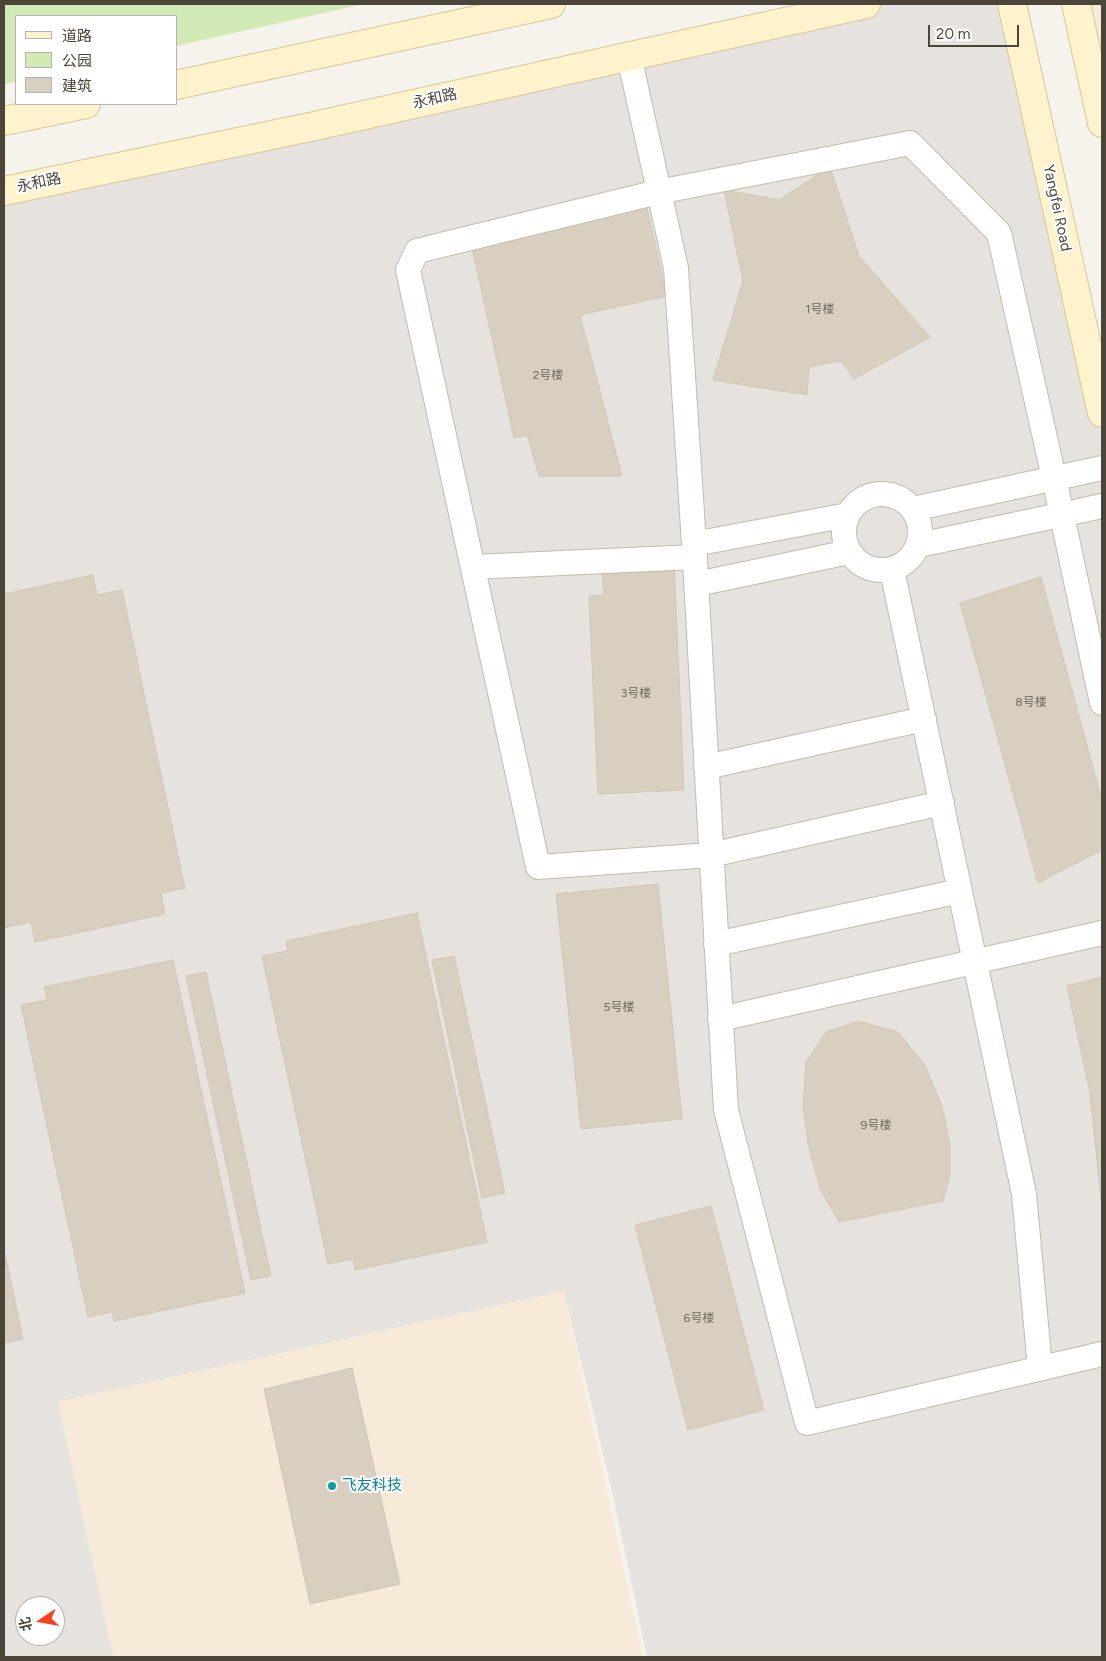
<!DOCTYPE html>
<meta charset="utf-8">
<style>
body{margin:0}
#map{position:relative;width:1106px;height:1661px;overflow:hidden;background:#f6f3ec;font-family:Figtree,"Noto Sans SC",sans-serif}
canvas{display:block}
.frame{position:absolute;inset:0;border:5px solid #4b4439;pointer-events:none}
.legend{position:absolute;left:15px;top:15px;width:162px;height:90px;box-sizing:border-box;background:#fff;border:1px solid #b7b4b0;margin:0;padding:6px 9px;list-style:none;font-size:15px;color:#4b4439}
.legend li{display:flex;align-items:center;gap:10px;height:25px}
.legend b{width:25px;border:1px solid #b7b4b0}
.north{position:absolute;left:15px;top:1596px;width:50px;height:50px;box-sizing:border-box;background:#fff;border:1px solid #b7b4b0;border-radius:50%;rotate:258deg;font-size:14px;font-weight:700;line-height:20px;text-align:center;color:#4b4439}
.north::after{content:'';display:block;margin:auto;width:18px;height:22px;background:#fc3f1d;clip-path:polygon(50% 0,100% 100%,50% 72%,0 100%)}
.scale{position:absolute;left:928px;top:25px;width:91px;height:22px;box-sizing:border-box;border:2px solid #4b4439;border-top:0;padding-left:6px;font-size:15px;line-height:18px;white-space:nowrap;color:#4b4439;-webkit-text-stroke:4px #fff;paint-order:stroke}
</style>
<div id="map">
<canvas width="1106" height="1661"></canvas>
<div class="frame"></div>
<ul class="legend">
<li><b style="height:6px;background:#fff3cd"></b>道路</li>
<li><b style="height:14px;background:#d2eab5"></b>公园</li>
<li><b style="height:14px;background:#d8cfc1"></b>建筑</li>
</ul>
<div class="north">北</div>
<div class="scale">20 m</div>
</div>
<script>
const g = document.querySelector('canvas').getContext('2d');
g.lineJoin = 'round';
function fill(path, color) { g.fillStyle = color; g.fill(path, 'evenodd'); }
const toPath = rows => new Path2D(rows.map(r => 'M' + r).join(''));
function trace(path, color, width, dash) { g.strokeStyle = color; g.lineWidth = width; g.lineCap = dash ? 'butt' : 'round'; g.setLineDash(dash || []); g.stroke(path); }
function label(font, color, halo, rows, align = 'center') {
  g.font = font + ' Figtree,"Noto Sans SC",sans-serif'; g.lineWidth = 4; g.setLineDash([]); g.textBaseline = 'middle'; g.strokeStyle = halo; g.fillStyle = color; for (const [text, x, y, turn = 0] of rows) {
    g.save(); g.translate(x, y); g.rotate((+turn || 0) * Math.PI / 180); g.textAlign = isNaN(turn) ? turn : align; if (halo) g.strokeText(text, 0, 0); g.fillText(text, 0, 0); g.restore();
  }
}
fill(toPath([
 [1082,4,1102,4,1102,101],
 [564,1291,643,1657,112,1657,58,1402]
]), '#f7ead8');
fill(toPath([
 [866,4,1012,4,1102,413,1102,1657,647,1657,611,1487,564,1291,58,1402,113,1657,4,1657,4,191],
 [25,1606,55,1606,55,1636,25,1636]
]), '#e6e2dd');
fill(toPath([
 [4,4,364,4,176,46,176,16,16,16,16,82,4,84]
]), '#d2eab5');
const building = toPath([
 [830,167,859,256,930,337,854,379,841,361,809,367,807,395,713,380,743,281,724,190,779,200,830,167],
 [646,204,667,296,580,315,622,476,539,476,527,435,514,438,471,243,646,204],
 [674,562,684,790,598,794,589,596,604,595,602,566,674,562],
 [93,575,97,595,122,590,185,888,161,893,165,914,35,942,31,922,4,928,4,594,93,575],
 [1041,577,1102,800,1102,850,1038,883,960,603,1041,577],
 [658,884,682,1119,581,1129,556,894,658,884],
 [417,913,487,1242,355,1270,353,1259,328,1264,262,956,288,951,286,941,417,913],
 [454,956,505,1193,482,1198,432,960,454,956],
 [173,960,245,1293,114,1321,112,1312,88,1317,21,1005,47,1000,44,987,173,960],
 [206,972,271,1276,251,1280,186,976,206,972],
 [1102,977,1102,1208,1090,1093,1067,986,1102,977],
 [858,1021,898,1032,924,1064,942,1106,950,1145,950,1176,943,1201,839,1222,820,1189,808,1143,803,1106,806,1062,826,1032,858,1021],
 [711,1206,764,1410,688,1430,635,1225,711,1206],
 [4,1249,23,1339,4,1343,4,1249],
 [352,1368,400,1584,310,1604,264,1389,352,1368]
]);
fill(building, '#d8cfc1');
trace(building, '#d3c7b4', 1);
const street = toPath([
 [629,56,676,268,694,544,726,1110,807,1423,1102,1354],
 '844 532a38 38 0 1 1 76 0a38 38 0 1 1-76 0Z',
 [913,509,1102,468],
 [694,544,848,515],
 [919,545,1102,506],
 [473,567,695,557],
 [892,570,1024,1194,1040,1368],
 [697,584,849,552],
 [706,767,924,719],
 [942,803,711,855,538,867,408,270,417,251,658,192,910,143,999,233,1054,478,1102,703],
 [716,944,960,891],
 [720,1019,1102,933]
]);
const secondary = toPath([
 [1012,4,1102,413],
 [1076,4,1102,123],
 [176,85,551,4],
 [4,121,86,104],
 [4,191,310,127,866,4]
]);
trace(street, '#c2bbae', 26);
trace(secondary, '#d6c79b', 30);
trace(street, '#fff', 24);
trace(secondary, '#fff3cd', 28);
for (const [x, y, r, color] of [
 [332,1486,5,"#0f9aa8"]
]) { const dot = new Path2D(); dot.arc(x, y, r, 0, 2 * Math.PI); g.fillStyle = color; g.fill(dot); trace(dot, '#fff', 2); }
label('12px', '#6e675b', null, [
 ["1号楼",820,309],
 ["2号楼",548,375],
 ["3号楼",636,693],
 ["8号楼",1031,702],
 ["5号楼",619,1007],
 ["9号楼",876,1125],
 ["6号楼",699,1318]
]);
label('15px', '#4b4439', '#fff', [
 ["永和路",435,99,-13],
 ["永和路",39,183,-12],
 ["Yangfei Road",1057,208,78]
]);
label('15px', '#0d838f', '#fff', [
 ["飞友科技",342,1486]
], 'left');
</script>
